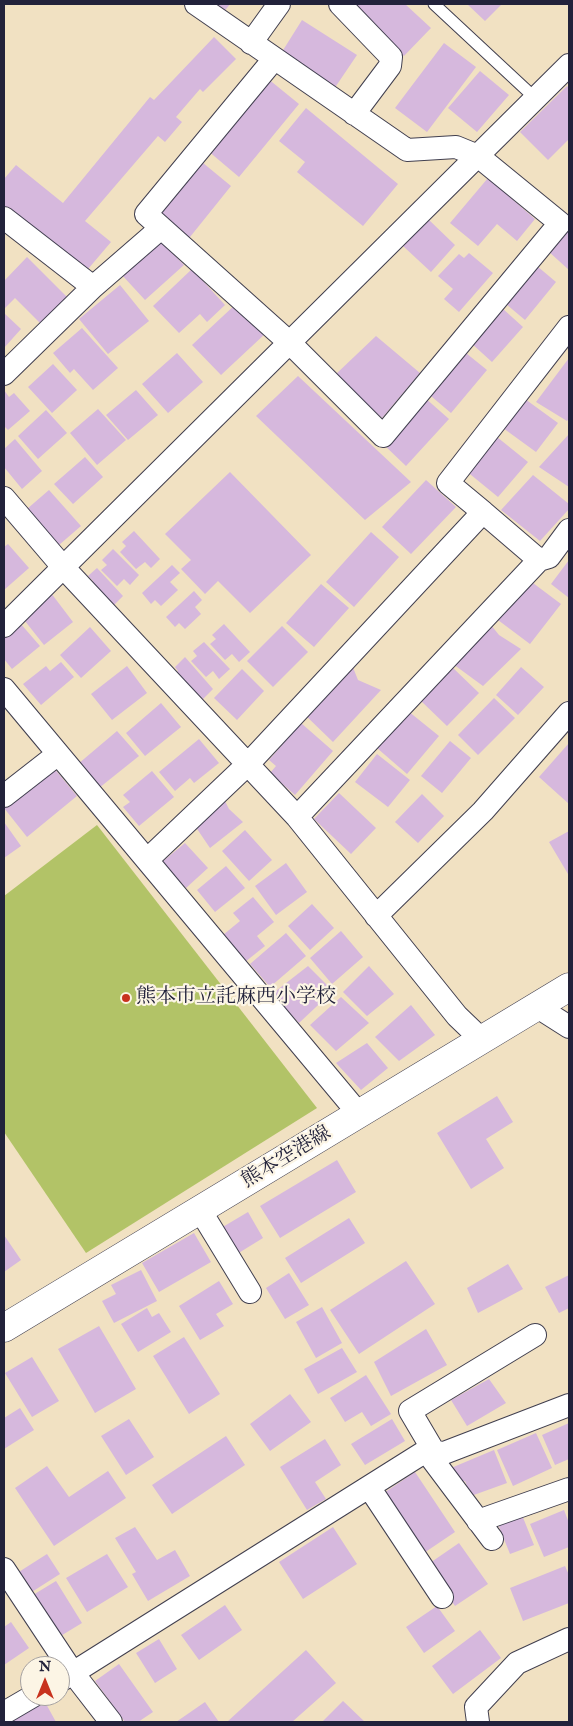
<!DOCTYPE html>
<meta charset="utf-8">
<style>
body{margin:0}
#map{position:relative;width:573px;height:1726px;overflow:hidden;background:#f1e1c2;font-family:"IM FELL English",serif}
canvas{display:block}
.frame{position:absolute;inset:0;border:5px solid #22223b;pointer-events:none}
.north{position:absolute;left:20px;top:1656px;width:50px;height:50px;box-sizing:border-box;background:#fcf5e5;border:1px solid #a5a1a1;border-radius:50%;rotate:0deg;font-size:14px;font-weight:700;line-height:20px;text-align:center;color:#22223b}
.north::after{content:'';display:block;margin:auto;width:18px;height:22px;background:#c8321e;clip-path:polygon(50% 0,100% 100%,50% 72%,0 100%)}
</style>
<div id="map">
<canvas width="573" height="1726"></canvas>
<div class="frame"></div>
<div class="north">N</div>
</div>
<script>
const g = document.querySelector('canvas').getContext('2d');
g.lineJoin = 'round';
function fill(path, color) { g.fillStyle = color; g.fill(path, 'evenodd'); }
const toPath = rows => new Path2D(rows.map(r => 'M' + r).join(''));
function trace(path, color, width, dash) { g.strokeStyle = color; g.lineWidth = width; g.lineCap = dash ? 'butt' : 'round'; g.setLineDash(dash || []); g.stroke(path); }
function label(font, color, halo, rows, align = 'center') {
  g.font = font + ' "IM FELL English","Noto Serif JP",serif'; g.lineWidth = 4.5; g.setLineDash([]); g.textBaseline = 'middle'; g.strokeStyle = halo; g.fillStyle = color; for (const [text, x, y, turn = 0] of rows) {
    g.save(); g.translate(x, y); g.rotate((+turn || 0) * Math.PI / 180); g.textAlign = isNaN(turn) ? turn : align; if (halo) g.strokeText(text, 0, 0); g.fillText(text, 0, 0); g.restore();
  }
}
fill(toPath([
 [97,825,317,1108,86,1253,4,1132,4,896]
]), '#b2c367');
fill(toPath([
 [204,4,230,4,221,16],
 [354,4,405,4,431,28,404,56,352,6],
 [467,4,502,4,485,21],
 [302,20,357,55,334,89,280,55],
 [214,37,236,59,203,92,200,89,176,117,182,122,165,142,158,136,85,221,111,242,83,275,4,210,4,179,16,165,63,203,150,97,154,100],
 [444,43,476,67,427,132,395,108],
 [480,71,509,95,477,132,448,108],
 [267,78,299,104,239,177,207,150],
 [567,86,569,88,569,139,548,160,520,132],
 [306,108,398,184,363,226,297,172,305,162,279,141],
 [197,158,231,186,186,242,151,215],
 [488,178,535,219,517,241,497,224,478,246,450,223],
 [428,219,455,245,431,272,403,246],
 [569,227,569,270,548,251],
 [159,239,184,265,145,300,121,274],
 [469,253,493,273,459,312,444,299,453,289,438,276,459,254,464,258],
 [27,257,67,297,41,324,15,298,4,309,4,281],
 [537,266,556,282,525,320,506,304],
 [192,269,225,305,207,322,200,314,179,333,153,306],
 [120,285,149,321,108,354,79,319],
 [237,303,266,333,221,375,192,345],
 [502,308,523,327,492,362,471,343],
 [4,313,21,329,4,348],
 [82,328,118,368,93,390,74,369,70,373,53,353],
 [376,336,420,373,382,418,335,375],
 [461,349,487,370,451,413,425,391],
 [177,353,203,382,168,413,142,384],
 [569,358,569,418,567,421,536,402],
 [53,364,77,390,52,413,28,387],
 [298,376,411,482,365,520,256,416],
 [4,390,9,397,14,393,30,411,8,430,4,426],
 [136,390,158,415,128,440,106,415],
 [424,397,449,419,406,466,383,444],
 [525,399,558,423,536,452,503,428],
 [98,409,126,440,97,465,70,433],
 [46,410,67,433,38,459,18,436],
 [569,434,569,487,539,467],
 [497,437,528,462,498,497,465,470],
 [15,439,42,471,22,489,4,467,4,449],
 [85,457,103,477,73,504,54,484],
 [230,472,311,555,250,613,218,581,205,594,181,569,191,560,165,534],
 [533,475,569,504,569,509,540,541,501,510],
 [426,480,456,507,411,554,382,527],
 [49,490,81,526,59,545,27,509],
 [134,531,160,559,151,568,145,562,136,569,120,552,126,546,122,542],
 [371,532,399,557,354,607,326,582],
 [8,544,29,568,4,590,4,547],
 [113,549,139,575,130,585,124,579,117,586,101,570,107,565,102,560],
 [569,560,569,598,551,584],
 [172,565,180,573,170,582,178,590,161,606,155,600,151,604,142,593],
 [97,568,123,596,114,605,86,587,93,581,88,576],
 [529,580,561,604,530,644,498,620],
 [321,584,349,608,314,647,286,623],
 [194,591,202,600,195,607,201,614,185,629,179,623,175,627,166,617],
 [51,593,73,622,44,645,21,616],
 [20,623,40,646,12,669,4,659,4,637],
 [224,624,250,652,239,662,232,654,225,660,210,644,216,639,212,635],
 [491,625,499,635,521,649,483,686,453,664],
 [282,626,308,652,273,687,247,661],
 [90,627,111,651,81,678,60,655],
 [204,642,230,669,219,679,213,671,206,677,191,661,197,656,193,651],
 [185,657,213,689,203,699,195,691,189,697,171,677,178,671,175,667],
 [61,662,74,677,41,705,23,684,46,666,50,671],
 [352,665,358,680,381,690,333,742,303,713],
 [127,666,147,693,112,720,91,694],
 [452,667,479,693,447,726,420,700],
 [521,667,544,687,518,715,496,695],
 [242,669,264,691,237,720,214,698],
 [494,698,515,718,478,755,458,735],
 [161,703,181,727,145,756,126,733],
 [408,711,439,736,407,774,377,748],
 [301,723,333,751,295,795,270,773,276,766,269,760],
 [117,731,139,756,99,788,78,764],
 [199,739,219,763,194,783,190,778,175,791,159,772],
 [450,741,471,758,442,793,421,776],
 [569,743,569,804,539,777],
 [377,754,410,780,388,807,355,782],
 [53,767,77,796,27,837,4,808],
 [152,771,174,797,139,826,123,807,130,802,123,795],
 [339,793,376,828,351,854,314,819],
 [422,794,444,816,418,843,395,822],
 [224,799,229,809,243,822,210,848,193,823],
 [4,822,21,846,4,858],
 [245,830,272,860,249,881,222,851],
 [569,831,569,873,568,874,549,842],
 [185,843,208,868,186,888,162,862],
 [286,863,307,892,276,915,255,886],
 [226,866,245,888,215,912,197,890],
 [253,897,274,922,257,936,265,946,245,962,223,935,240,921,233,913],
 [312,904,334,928,310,950,288,926],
 [341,931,363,957,332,984,310,958],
 [286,933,306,956,270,987,250,964],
 [308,966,333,991,299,1023,272,994],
 [369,966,394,994,367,1016,343,992],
 [341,997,369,1023,336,1051,310,1025],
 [411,1005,435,1035,399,1061,375,1037],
 [367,1043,388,1068,361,1090,336,1063],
 [497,1096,513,1122,486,1139,504,1168,471,1189,437,1133],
 [337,1160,356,1192,280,1238,260,1206],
 [248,1212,263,1238,237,1254,221,1228],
 [349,1218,365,1243,301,1283,285,1258],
 [194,1233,211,1262,159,1292,142,1263],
 [4,1235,21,1260,4,1272],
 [406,1261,435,1304,359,1354,330,1310],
 [508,1264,523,1289,478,1313,467,1288],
 [141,1270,157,1301,114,1323,102,1301,116,1294,111,1285],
 [289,1273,309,1305,285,1319,266,1288],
 [569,1275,569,1308,559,1313,545,1287],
 [219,1281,233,1304,216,1314,224,1326,200,1340,179,1306],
 [322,1307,342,1343,316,1358,296,1322],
 [147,1308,152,1317,159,1313,171,1332,138,1352,121,1324],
 [99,1326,136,1389,95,1413,58,1349],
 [426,1329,447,1365,391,1396,374,1362],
 [184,1337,220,1394,189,1414,153,1356],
 [342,1348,357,1372,318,1394,304,1369],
 [32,1357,59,1401,32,1417,5,1373],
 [366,1375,391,1414,371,1426,362,1412,345,1422,330,1398],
 [489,1379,506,1403,467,1426,451,1400],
 [290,1394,311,1422,270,1451,250,1424],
 [20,1408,34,1430,4,1449,4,1418],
 [129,1419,154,1457,126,1475,101,1436],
 [392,1419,405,1441,365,1465,351,1444],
 [569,1423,569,1459,555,1465,542,1435],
 [536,1433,552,1468,513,1486,497,1450],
 [226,1436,245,1465,172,1514,152,1485],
 [325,1439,341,1465,315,1482,326,1499,307,1510,280,1467],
 [494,1450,507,1483,471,1496,465,1481,457,1484,451,1468],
 [47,1466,69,1497,108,1471,126,1498,54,1546,15,1488],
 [415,1472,455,1532,421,1555,381,1495],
 [564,1510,569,1523,569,1547,544,1557,530,1524],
 [522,1515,534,1545,510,1554,498,1524],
 [135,1527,157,1560,175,1550,190,1576,148,1601,132,1574,136,1572,115,1538],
 [333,1527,357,1564,303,1599,279,1562],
 [459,1543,488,1584,455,1606,427,1565],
 [47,1554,60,1574,27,1595,14,1575],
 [107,1554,128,1587,87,1612,66,1578],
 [565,1566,569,1575,569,1603,523,1621,510,1588],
 [56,1581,82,1623,54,1640,28,1598],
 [225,1605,242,1630,199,1660,181,1635],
 [437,1606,455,1631,424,1653,406,1627],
 [11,1622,29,1648,4,1665,4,1627],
 [480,1630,501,1658,453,1694,432,1666],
 [159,1639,177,1669,155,1683,136,1653],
 [306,1650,336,1683,292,1722,230,1722,228,1721],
 [119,1664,153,1712,138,1722,125,1722,95,1681],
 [343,1701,365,1722,322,1722],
 [45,1702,56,1722,8,1722],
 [205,1702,219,1722,176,1722]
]), '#d6b8dd');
const service = toPath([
 [434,4,535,98]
]);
const minor = toPath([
 [196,4,407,150,456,147,478,156,560,223,383,436,290,343,146,214,274,59],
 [340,4,391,57,390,66,354,114],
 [251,43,279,4],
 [4,218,93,287],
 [4,374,93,287,161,228],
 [4,498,63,567,297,817,457,1016,482,1040],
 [483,512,448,483,569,327],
 [4,626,569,65],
 [4,689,359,1114],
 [4,796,58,754],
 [297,817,539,560,549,557,569,530],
 [147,860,249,763,483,512,539,560],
 [376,916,483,811,569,713],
 [536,1006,569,1027],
 [200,1210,250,1292],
 [433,1450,410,1411,535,1335],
 [426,1451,492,1539],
 [369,1487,442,1597],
 [478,1521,569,1489],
 [4,1569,73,1673,111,1722],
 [60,1681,426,1451,444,1453,569,1405],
 [4,1713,33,1696],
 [478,1722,476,1707,517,1663,569,1639]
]);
const secondary = toPath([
 [4,1328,569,987]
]);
trace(service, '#413f4f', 13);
trace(minor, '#413f4f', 24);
trace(secondary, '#413f4f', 29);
trace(service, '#fff', 11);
trace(minor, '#fff', 22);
trace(secondary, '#fff', 28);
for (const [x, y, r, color] of [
 [126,998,5,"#c8321e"]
]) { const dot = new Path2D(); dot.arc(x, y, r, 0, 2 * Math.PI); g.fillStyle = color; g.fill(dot); trace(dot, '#fcf5e5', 2); }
label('20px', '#22223b', '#fcf5e5', [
 ["熊本市立託麻西小学校",136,998]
], 'left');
label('20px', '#22223b', '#fcf5e5', [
 ["熊本空港線",287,1158,-31]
]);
</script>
